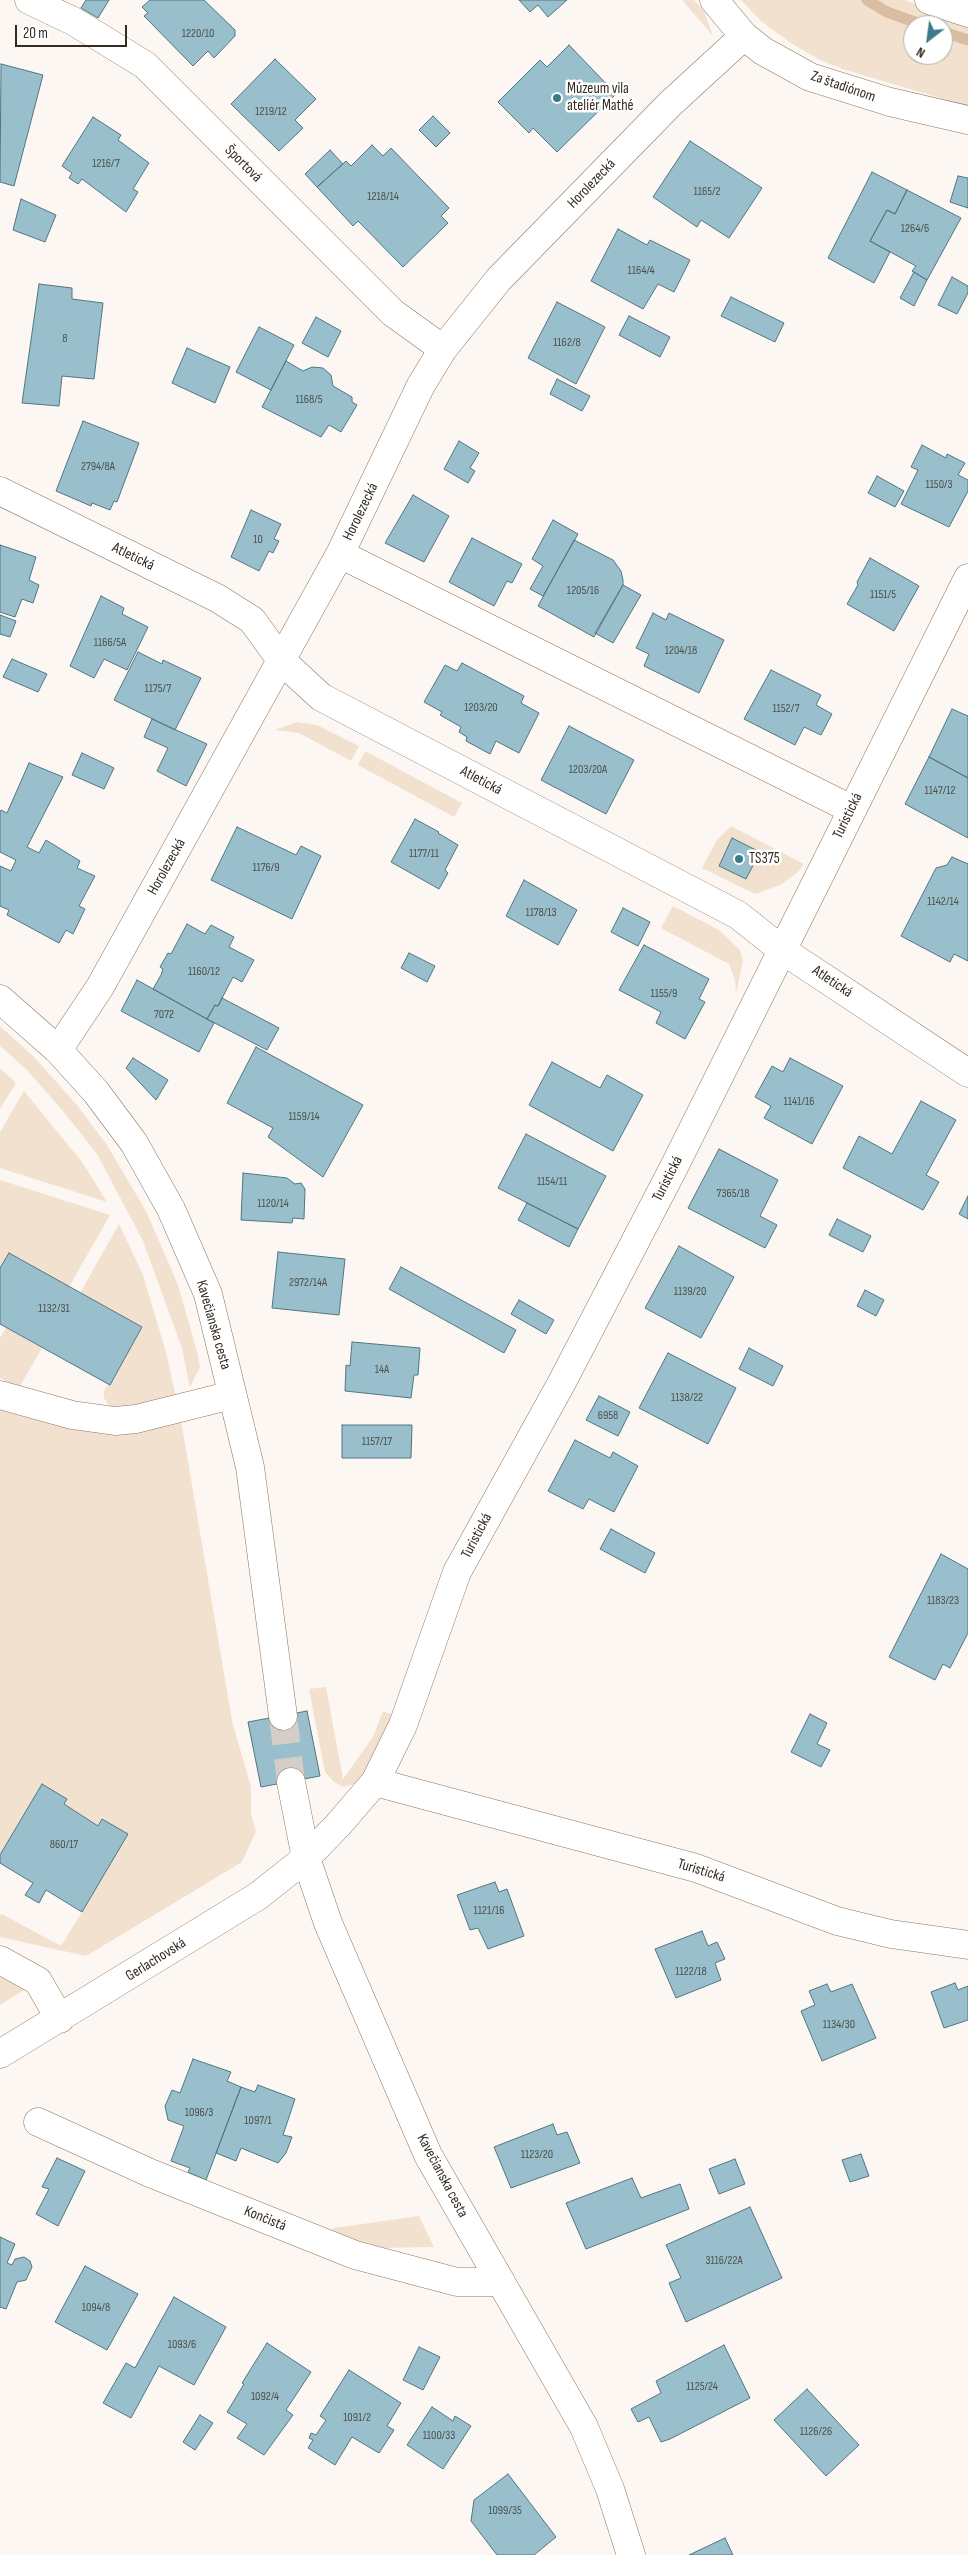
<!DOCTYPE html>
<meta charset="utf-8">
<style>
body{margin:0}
#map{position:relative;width:968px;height:2555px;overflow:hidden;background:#fcf7f2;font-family:"Sofia Sans Condensed",sans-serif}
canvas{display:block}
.north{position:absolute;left:903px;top:15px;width:50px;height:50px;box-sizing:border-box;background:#fff;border:1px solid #aeaaa6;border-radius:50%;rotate:210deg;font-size:14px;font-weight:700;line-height:20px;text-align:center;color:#352b21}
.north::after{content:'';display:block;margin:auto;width:18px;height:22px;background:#3a7b8d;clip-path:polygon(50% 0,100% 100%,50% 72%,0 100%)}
.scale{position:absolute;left:15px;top:25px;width:112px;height:22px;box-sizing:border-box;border:2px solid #352b21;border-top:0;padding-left:6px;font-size:15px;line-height:18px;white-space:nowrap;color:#352b21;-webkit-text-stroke:4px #fff;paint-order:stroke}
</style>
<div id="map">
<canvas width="968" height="2555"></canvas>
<div class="north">N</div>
<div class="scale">20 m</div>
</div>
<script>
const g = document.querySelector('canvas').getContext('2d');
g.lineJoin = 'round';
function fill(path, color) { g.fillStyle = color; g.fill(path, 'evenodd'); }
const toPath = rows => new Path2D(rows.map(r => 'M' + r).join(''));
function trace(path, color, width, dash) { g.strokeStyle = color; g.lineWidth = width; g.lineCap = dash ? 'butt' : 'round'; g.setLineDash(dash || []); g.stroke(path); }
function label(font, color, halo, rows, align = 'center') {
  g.font = font + ' "Sofia Sans Condensed",sans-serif'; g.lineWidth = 5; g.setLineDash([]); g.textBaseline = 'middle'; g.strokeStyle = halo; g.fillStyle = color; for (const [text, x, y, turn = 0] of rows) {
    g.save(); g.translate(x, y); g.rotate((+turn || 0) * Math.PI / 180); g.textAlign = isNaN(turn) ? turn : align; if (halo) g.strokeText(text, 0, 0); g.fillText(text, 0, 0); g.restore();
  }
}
fill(toPath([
 [682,0,694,0,704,11,713,36],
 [741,0,905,0,968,22,968,106,842,69,820,60,792,44,761,21],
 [913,25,943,25,943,55,913,55],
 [297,722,317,725,359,746,351,761,299,733,275,730],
 [365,751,462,803,454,817,358,765],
 [731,826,804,864,797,873,780,885,755,894,702,868,717,840],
 [673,906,719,930,740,950,743,961,736,994,735,980,729,964,661,928],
 [0,1026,35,1058,76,1104,107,1145,146,1211,178,1285,198,1355,200,1367,190,1387,182,1348,143,1241,97,1154,63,1111,26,1069,0,1046],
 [0,1068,16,1083,0,1109],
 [24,1091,82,1162,107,1202,0,1168,0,1132],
 [0,1180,110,1215,69,1287,9,1253,0,1268],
 [119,1224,143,1275,166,1352,176,1398,112,1409,104,1398,104,1391,142,1327,80,1293],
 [6,1328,42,1348,19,1388,0,1378,0,1338],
 [0,1405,181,1420,232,1721,251,1787,251,1814,256,1831,242,1862,86,1956,0,1937,0,1915,2,1914,61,1946,82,1912,102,1819,98,1826,64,1804,67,1799,42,1784,0,1855],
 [326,1687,343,1779,373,1737,383,1711,393,1715,368,1774,355,1784,344,1787,334,1782,325,1772,309,1689],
 [0,1970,34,1984,0,2005],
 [419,2216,434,2247,375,2248,331,2230,334,2228]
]), '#f3e1cf');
trace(toPath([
 [867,0,887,12,923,25],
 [943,32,968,40]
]), '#dabda0', 11);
const building = toPath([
 [86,0,109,0,98,18,81,8,86,0],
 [150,0,204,0,235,30,235,36,214,58,208,51,193,66,144,16,148,13,142,7,150,0],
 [519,0,567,0,548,17,538,5,530,12,519,0],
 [569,45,616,94,557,152,533,128,529,133,498,102,540,60,547,67,569,45],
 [275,59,316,99,295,120,303,128,279,151,231,104,275,59],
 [1,64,43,75,14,186,0,182,1,64],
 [433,116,450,133,436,147,419,130,433,116],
 [93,117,121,135,118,140,149,163,133,189,138,192,126,212,82,179,78,184,69,178,72,173,62,166,93,117],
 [690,141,762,188,729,238,701,220,697,227,653,197,690,141],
 [372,145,383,156,391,148,449,208,441,216,448,223,403,267,358,221,353,226,317,187,346,161,351,166,372,145],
 [330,150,343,164,317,187,305,174,330,150],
 [872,172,907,190,895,214,887,210,870,241,890,252,874,283,828,258,872,172],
 [958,176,968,178,968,208,950,202,958,176],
 [907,190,961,218,927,280,912,271,916,266,870,241,887,210,895,214,907,190],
 [21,199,56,215,45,242,13,230,21,199],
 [618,229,647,245,650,240,690,260,674,292,658,284,643,309,591,281,618,229],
 [914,272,927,280,914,306,900,298,914,272],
 [952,277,968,286,968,293,957,314,938,305,952,277],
 [39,284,72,288,72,299,103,303,94,379,62,376,59,406,22,403,39,284],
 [731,297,784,323,775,342,721,316,731,297],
 [557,302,605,327,576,384,528,358,557,302],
 [629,316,670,337,660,357,619,335,629,316],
 [316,317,341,331,328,357,302,343,316,317],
 [259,327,294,345,271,390,236,372,259,327],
 [187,348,230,367,215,403,172,383,187,348],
 [286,361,303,371,312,367,323,368,331,375,333,386,352,397,352,402,357,405,341,432,329,425,321,437,262,407,286,361],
 [557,379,590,396,582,411,550,394,557,379],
 [83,421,139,443,117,502,114,501,110,510,92,503,91,506,56,491,83,421],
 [459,441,479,453,470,468,475,471,468,483,444,469,459,441],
 [922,445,946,458,947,454,965,463,958,475,968,480,968,491,949,527,901,504,918,470,911,467,922,445],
 [877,476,904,491,895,507,868,493,877,476],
 [413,495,449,516,424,562,385,543,413,495],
 [251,510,281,524,274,539,279,541,273,553,269,551,259,571,231,557,251,510],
 [553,520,578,534,543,596,530,589,543,566,532,559,553,520],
 [472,538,522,564,512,583,507,581,494,606,449,582,472,538],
 [574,540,613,560,621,571,623,580,623,585,594,637,538,606,574,540],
 [0,545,36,557,29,580,39,585,33,603,22,599,15,617,0,612,0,545],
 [870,558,919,586,894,631,847,604,858,585,857,582,870,558],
 [623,585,641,595,613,643,595,633,623,585],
 [101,596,124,608,122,614,148,627,127,670,104,659,94,678,70,666,101,596],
 [653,613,666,620,669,613,724,640,699,693,644,666,649,654,636,648,653,613],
 [0,615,16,621,10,637,0,634,0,615],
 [138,652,162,664,163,660,201,678,175,730,114,700,138,652],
 [12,659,47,674,38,692,3,677,12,659],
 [462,663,524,696,521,703,539,713,519,753,496,741,490,754,466,741,467,737,459,732,461,727,440,715,442,712,424,702,445,665,457,671,462,663],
 [771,670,821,695,816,705,832,714,821,735,804,727,795,745,744,719,771,670],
 [952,709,968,716,968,778,929,757,952,709],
 [152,719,207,744,186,786,157,771,168,748,144,737,152,719],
 [569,726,634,760,606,814,541,780,569,726],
 [82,753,114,768,104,789,72,775,82,753],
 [929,757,968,778,968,838,905,804,929,757],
 [29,763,63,777,27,847,39,853,46,840,80,861,77,868,95,876,79,906,85,909,73,934,66,930,59,943,7,915,9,910,0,906,0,866,11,871,16,860,0,852,0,812,1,810,7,813,29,763],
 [415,819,439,832,438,833,458,845,445,870,448,873,439,889,391,862,415,819],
 [237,827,296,855,301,846,321,856,292,919,211,880,237,827],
 [732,838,760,852,746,879,719,866,732,838],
 [952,857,968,864,968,961,954,954,950,962,901,936,936,868,947,865,952,857],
 [524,880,577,910,558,945,506,916,524,880],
 [623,908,650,922,638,946,611,932,623,908],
 [187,924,205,934,211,925,234,937,229,947,254,960,242,982,233,977,218,1006,215,1005,207,1019,153,989,161,975,163,969,160,967,168,953,171,954,187,924],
 [644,945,709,979,699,999,705,1002,685,1039,656,1023,661,1012,619,990,644,945],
 [409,953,435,966,427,982,401,968,409,953],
 [137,980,214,1023,199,1052,121,1011,137,980],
 [222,998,279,1028,267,1050,207,1019,215,1005,218,1006,222,998],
 [256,1047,363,1105,323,1177,268,1137,273,1128,227,1103,256,1047],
 [133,1058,168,1080,156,1100,126,1068,133,1058],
 [790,1058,843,1086,812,1144,764,1118,771,1106,755,1097,772,1066,783,1072,790,1058],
 [552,1062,600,1088,607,1075,643,1095,613,1151,529,1105,552,1062],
 [921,1101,956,1120,926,1175,939,1182,923,1210,843,1168,859,1136,892,1154,921,1101],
 [526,1134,606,1176,578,1229,498,1188,526,1134],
 [719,1149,778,1180,760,1216,777,1225,765,1248,688,1208,719,1149],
 [243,1173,287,1178,295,1184,301,1183,305,1189,304,1219,293,1218,292,1223,241,1220,243,1173],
 [968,1196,968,1219,959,1214,968,1196],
 [527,1203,578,1229,569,1247,518,1220,527,1203],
 [837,1219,871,1236,863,1252,829,1235,837,1219],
 [679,1246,734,1277,701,1338,645,1308,679,1246],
 [278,1252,345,1259,339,1315,272,1308,278,1252],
 [9,1253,142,1327,110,1385,0,1324,0,1268,9,1253],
 [401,1267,516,1330,504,1353,389,1289,401,1267],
 [865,1290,884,1300,876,1316,857,1306,865,1290],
 [519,1300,554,1320,546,1334,511,1314,519,1300],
 [352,1342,420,1348,418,1375,414,1375,411,1398,345,1391,346,1365,350,1366,352,1342],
 [749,1348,783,1366,773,1386,739,1369,749,1348],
 [668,1353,736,1388,708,1444,639,1408,668,1353],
 [599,1396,630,1412,618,1436,586,1420,599,1396],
 [342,1425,412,1425,411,1458,342,1458,342,1425],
 [575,1440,610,1458,613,1452,638,1466,614,1512,589,1499,583,1509,548,1491,575,1440],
 [611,1529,655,1553,645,1573,600,1549,611,1529],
 [941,1554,968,1569,968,1633,950,1668,943,1664,935,1680,889,1657,941,1554],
 [307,1711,320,1776,261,1787,248,1722,307,1711],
 [810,1714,827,1723,817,1744,830,1750,821,1767,791,1752,810,1714],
 [42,1784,67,1799,64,1804,98,1826,102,1819,128,1834,82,1912,46,1890,39,1903,25,1895,33,1883,0,1863,0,1855,42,1784],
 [495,1882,499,1892,507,1889,524,1936,488,1949,478,1928,470,1930,457,1895,495,1882],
 [702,1931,708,1946,717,1942,725,1959,715,1963,721,1980,676,1998,655,1949,702,1931],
 [955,1983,958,1990,968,1986,968,2020,944,2028,931,1992,955,1983],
 [827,1984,831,1992,852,1984,876,2038,822,2061,801,2011,815,2005,809,1991,827,1984],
 [193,2059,231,2072,227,2081,241,2087,206,2180,188,2172,190,2168,171,2161,184,2126,168,2120,165,2106,172,2090,180,2093,193,2059],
 [258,2085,295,2099,283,2135,292,2137,286,2153,278,2163,241,2148,236,2161,216,2153,241,2087,255,2092,258,2085],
 [553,2124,557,2135,567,2132,580,2163,511,2188,494,2147,553,2124],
 [861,2154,869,2176,850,2182,842,2160,861,2154],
 [57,2158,85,2171,58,2226,36,2214,49,2189,42,2187,57,2158],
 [735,2159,745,2184,719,2194,709,2169,735,2159],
 [632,2178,641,2198,680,2184,689,2209,586,2249,566,2203,632,2178],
 [750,2207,782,2278,686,2322,669,2283,681,2278,666,2245,750,2207],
 [0,2237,15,2244,7,2263,12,2265,15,2259,24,2257,30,2261,32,2267,26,2280,17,2282,6,2309,0,2307,0,2237],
 [85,2266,138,2294,107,2350,55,2322,85,2266],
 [174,2297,226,2327,194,2385,159,2366,131,2418,103,2403,126,2363,135,2368,174,2297],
 [267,2343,311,2372,286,2410,293,2415,264,2455,237,2438,247,2424,227,2412,244,2384,242,2383,267,2343],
 [724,2345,750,2398,670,2439,661,2442,649,2417,638,2422,631,2409,661,2393,656,2381,724,2345],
 [419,2347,440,2357,423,2390,403,2380,419,2347],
 [349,2370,401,2403,387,2426,394,2430,379,2453,352,2437,335,2465,308,2448,313,2440,309,2438,311,2433,316,2435,326,2420,320,2416,349,2370],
 [807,2389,859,2445,826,2476,774,2420,807,2389],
 [432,2407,453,2421,455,2416,471,2426,443,2469,407,2445,432,2407],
 [200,2415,213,2423,195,2450,183,2442,200,2415],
 [508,2474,556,2537,534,2555,497,2555,471,2521,474,2500,508,2474],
 [725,2538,733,2555,689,2555,725,2538]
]);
fill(building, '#98bfcb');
trace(building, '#517681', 1);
trace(toPath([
 [283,1716,291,1782]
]), '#d4cec8', 28, [28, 14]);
const minor = toPath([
 [29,0,73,21,145,65,393,313,443,349],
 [714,0,744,36,763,51,810,77,890,102,968,120],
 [929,0,968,13],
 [0,491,217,598,252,620,281,660,321,697,738,915,782,950,968,1073],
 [340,554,851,809],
 [58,1050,100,987,340,554,421,385,443,349,499,279,670,104,744,36],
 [0,1395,72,1415,115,1421,136,1419,232,1395],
 [375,1782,696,1868,837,1921,891,1934,968,1945],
 [0,1960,38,1981,60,2019],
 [0,2054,258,1896,306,1858,338,1825,375,1782,403,1725,457,1572,561,1384,673,1169,968,578],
 [38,2122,150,2173,355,2255,457,2282,501,2282]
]);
const tertiary = toPath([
 [0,999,58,1050,96,1092,134,1143,171,1209,208,1294,250,1467,283,1716],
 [291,1782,306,1858,328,1923,428,2155,584,2427,610,2489,631,2555]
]);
trace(minor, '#8e775f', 29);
trace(tertiary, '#8e775f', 29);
trace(minor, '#fff', 28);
trace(tertiary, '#fff', 28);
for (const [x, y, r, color] of [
 [557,98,5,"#3a7b8d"],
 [739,859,5,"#3a7b8d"]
]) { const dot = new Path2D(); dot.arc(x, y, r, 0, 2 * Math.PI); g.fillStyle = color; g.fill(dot); trace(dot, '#fff', 2); }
label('12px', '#4e504c', null, [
 ["1220/10",198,34],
 ["1219/12",271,112],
 ["1216/7",106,164],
 ["1165/2",707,192],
 ["1218/14",383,197],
 ["1264/6",915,229],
 ["1164/4",641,271],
 ["8",65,339],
 ["1162/8",567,343],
 ["1168/5",309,400],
 ["2794/8A",98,467],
 ["1150/3",939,485],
 ["10",258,540],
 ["1205/16",583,591],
 ["1151/5",883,595],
 ["1166/5A",110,643],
 ["1204/18",681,651],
 ["1175/7",158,689],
 ["1203/20",481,708],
 ["1152/7",786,709],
 ["1203/20A",588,770],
 ["1147/12",940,791],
 ["1177/11",424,854],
 ["1176/9",266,868],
 ["1142/14",943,902],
 ["1178/13",541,913],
 ["1160/12",204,972],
 ["1155/9",664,994],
 ["7072",164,1015],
 ["1141/16",799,1102],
 ["1159/14",304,1117],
 ["1154/11",552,1182],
 ["7365/18",733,1194],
 ["1120/14",273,1204],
 ["2972/14A",308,1283],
 ["1139/20",690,1292],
 ["1132/31",54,1309],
 ["14A",382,1370],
 ["1138/22",687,1398],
 ["6958",608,1416],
 ["1157/17",377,1442],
 ["1183/23",943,1601],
 ["860/17",64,1845],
 ["1121/16",489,1911],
 ["1122/18",691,1972],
 ["1134/30",839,2025],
 ["1096/3",199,2113],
 ["1097/1",258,2121],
 ["1123/20",537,2155],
 ["3116/22A",724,2261],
 ["1094/8",96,2308],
 ["1093/6",182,2345],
 ["1125/24",702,2387],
 ["1092/4",265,2397],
 ["1091/2",357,2418],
 ["1126/26",816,2432],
 ["1100/33",439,2436],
 ["1099/35",505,2511]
]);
label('15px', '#352b21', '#fff', [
 ["Za štadiónom",843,87,19],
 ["Športová",243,164,45],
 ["Horolezecká",592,184,-46],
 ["Horolezecká",361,512,-64],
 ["Atletická",133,557,26],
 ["Atletická",481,781,28],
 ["Turistická",848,816,-64],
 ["Horolezecká",167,867,-61],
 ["Atletická",832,982,34],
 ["Turistická",668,1179,-63],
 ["Kavečianska cesta",213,1325,74],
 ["Turistická",477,1536,-62],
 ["Turistická",701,1871,17],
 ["Gerlachovská",156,1960,-32],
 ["Kavečianska cesta",442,2176,62],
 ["Končistá",265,2219,22]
]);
label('15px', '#352b21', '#fff', [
 ["Múzeum vila",567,89],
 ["ateliér Mathé",567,106],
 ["TS375",749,859]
], 'left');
</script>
